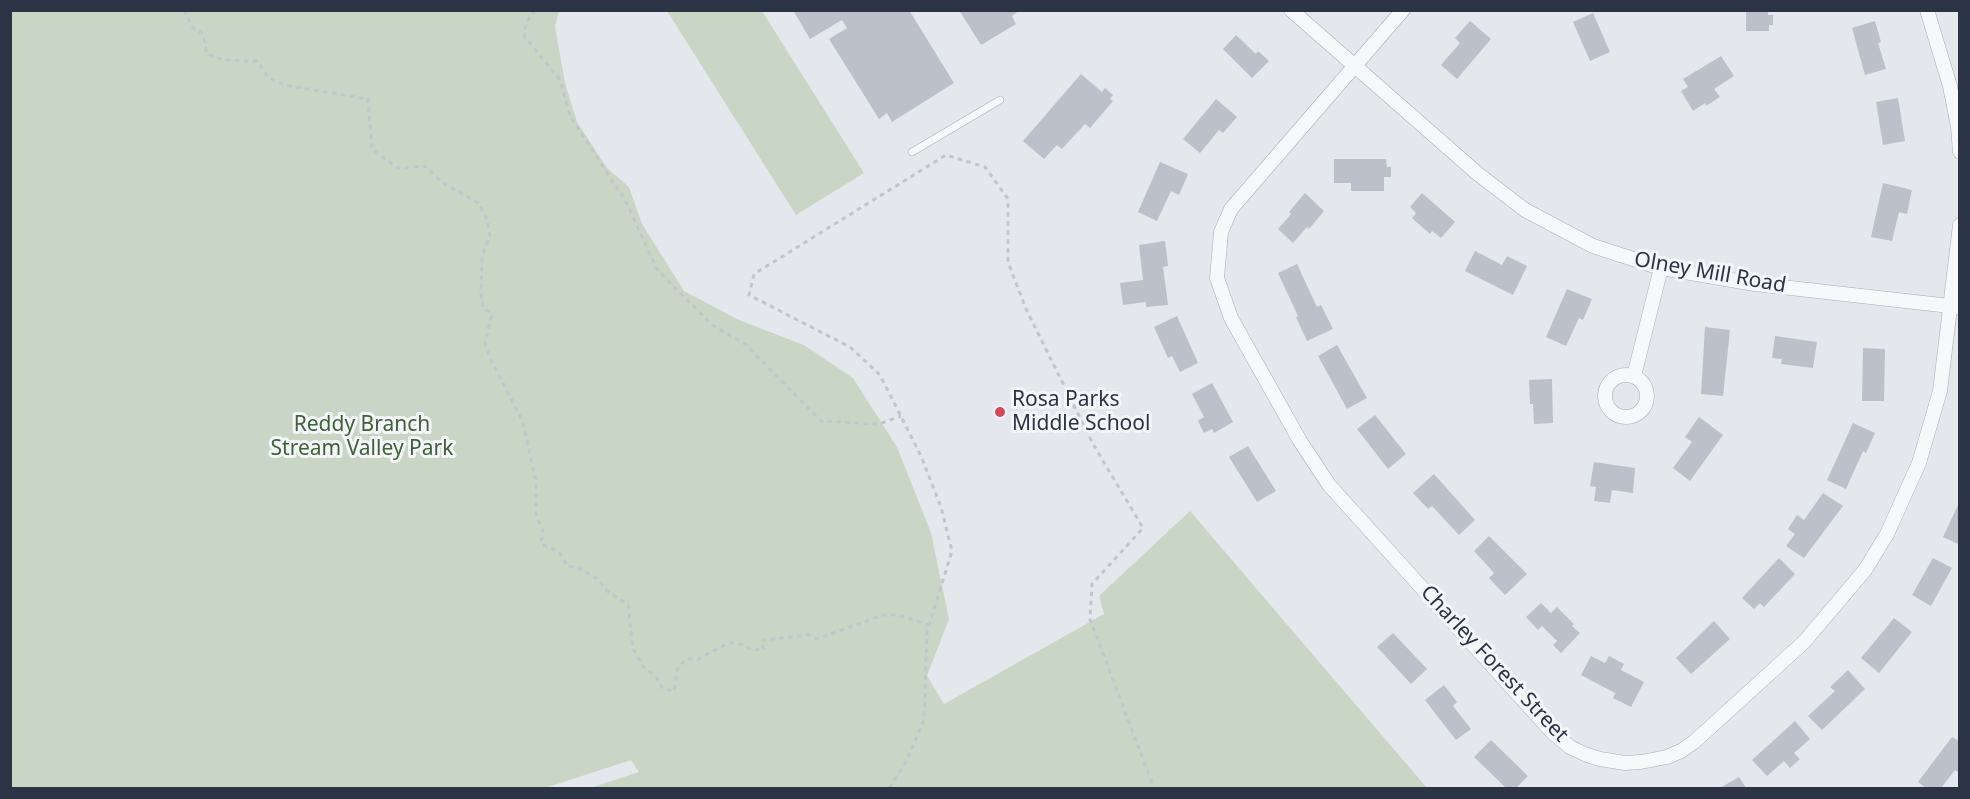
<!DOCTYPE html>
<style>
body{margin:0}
#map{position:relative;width:1970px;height:799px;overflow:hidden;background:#e4e7ec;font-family:"Noto Sans",sans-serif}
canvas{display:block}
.frame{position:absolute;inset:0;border:12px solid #2b3445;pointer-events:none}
</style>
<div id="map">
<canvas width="1970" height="799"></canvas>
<div class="frame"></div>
</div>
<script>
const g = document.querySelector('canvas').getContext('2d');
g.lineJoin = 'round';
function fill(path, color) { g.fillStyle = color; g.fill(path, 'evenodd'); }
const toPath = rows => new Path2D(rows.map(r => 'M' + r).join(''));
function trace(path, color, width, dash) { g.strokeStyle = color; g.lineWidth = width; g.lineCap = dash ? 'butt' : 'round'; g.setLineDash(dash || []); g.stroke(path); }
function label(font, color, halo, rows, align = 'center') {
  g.font = font + ' "Noto Sans",sans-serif'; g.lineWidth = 6; g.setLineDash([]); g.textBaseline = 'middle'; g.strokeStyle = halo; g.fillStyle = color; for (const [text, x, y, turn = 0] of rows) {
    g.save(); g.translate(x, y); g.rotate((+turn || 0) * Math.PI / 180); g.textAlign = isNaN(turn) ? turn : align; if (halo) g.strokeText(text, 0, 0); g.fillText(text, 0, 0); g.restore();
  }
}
fill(toPath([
 [10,11,559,11,555,26,565,83,577,122,607,168,629,187,642,224,684,291,739,320,804,345,853,378,897,447,931,533,949,619,927,676,944,704,1104,614,1099,596,1190,511,1427,788,590,788,639,772,631,760,545,788,11,788],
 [667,11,762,11,864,173,796,215]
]), '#c9d6c5');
fill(toPath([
 [793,10,909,10,954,83,892,122,887,113,879,119,829,39,847,28,842,20,810,39],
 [959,10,1020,10,1012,16,1016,24,981,45],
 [1746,10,1768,10,1768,15,1773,15,1773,25,1769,25,1769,31,1746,31],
 [1593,13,1610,52,1590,61,1573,22],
 [1470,21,1491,39,1457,79,1441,65,1460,43,1455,38],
 [1875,21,1881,42,1878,43,1886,69,1865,75,1852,28],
 [1236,35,1256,54,1258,51,1269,61,1252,78,1223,49],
 [1721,56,1734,76,1714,89,1720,97,1706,106,1705,103,1693,111,1681,91,1688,87,1683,79],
 [1081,74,1102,92,1105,88,1113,95,1110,99,1113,101,1090,128,1085,124,1062,149,1057,145,1044,159,1023,141],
 [1898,98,1905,141,1883,145,1876,102],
 [1216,99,1237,117,1223,133,1219,130,1200,153,1183,139],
 [1334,159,1386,159,1387,167,1391,167,1391,177,1384,177,1384,191,1351,191,1351,183,1334,183],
 [1160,162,1188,174,1179,195,1171,191,1157,221,1138,212],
 [1883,183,1912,190,1907,214,1899,212,1892,241,1871,237],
 [1305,193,1324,211,1309,229,1307,227,1293,243,1278,229,1291,214,1289,212],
 [1422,193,1455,222,1441,238,1432,231,1430,234,1412,218,1416,213,1410,207],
 [1165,241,1168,266,1163,267,1168,305,1146,307,1146,302,1123,305,1120,283,1143,280,1139,245],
 [1475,251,1502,265,1507,256,1527,266,1513,295,1465,271],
 [1297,264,1317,307,1321,305,1333,329,1307,341,1296,317,1298,316,1278,273],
 [1567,289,1592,299,1583,320,1579,318,1566,346,1546,337],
 [1177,316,1198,363,1180,372,1172,356,1168,358,1154,327],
 [1705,327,1730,330,1723,396,1701,394],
 [1775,336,1817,342,1813,368,1781,364,1782,359,1772,358],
 [1337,345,1367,398,1347,409,1318,356],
 [1863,348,1885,349,1884,401,1862,401],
 [1552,379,1553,423,1534,424,1533,404,1530,404,1529,380],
 [1212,383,1233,422,1214,433,1212,429,1204,433,1198,421,1204,417,1192,394],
 [1375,415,1406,454,1388,469,1357,429],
 [1699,417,1723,435,1690,481,1673,468,1692,442,1685,437],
 [1853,423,1875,433,1866,453,1863,451,1846,489,1827,480],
 [1248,446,1276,491,1257,502,1229,457],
 [1594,462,1635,468,1633,493,1612,490,1610,503,1594,501,1596,487,1590,486],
 [1434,474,1475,520,1459,535,1432,506,1428,509,1413,493],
 [1823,493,1843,506,1804,558,1786,546,1795,534,1788,529,1797,515,1804,520],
 [1960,501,1960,545,1943,537],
 [1489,536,1527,574,1505,595,1489,578,1494,573,1474,551],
 [1779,558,1795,574,1764,607,1760,603,1754,609,1742,598],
 [1933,558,1952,568,1931,606,1912,595],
 [1541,603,1551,613,1557,607,1574,624,1572,626,1580,633,1561,653,1553,645,1557,641,1542,626,1538,630,1526,617],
 [1894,618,1912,632,1879,673,1861,658],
 [1714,621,1730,639,1691,674,1676,658],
 [1393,633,1427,669,1411,684,1377,647],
 [1591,656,1605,663,1609,656,1624,664,1621,670,1644,682,1631,707,1613,698,1615,693,1581,675],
 [1848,670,1865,689,1822,730,1808,716,1835,691,1830,687],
 [1444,685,1457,702,1453,706,1471,729,1456,740,1425,700],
 [1795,721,1810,739,1794,753,1800,759,1790,768,1784,761,1767,776,1752,760],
 [1952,737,1960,742,1960,773,1955,770,1941,788,1926,788,1918,782],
 [1491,740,1528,776,1516,788,1506,788,1474,757],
 [1739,777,1746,788,1720,788]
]), '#bbc0ca');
const lane = toPath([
 [912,152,1000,100]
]);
const street = toPath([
 [1291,10,1478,174,1525,210,1593,246,1661,268,1755,284,1959,307],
 [1403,10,1231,209,1221,232,1217,278,1231,318,1300,441,1329,485,1552,732,1570,747,1587,755,1600,759,1625,763,1641,762,1667,757,1681,751,1694,742,1804,642,1865,570,1887,534,1919,463,1940,391,1960,225],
 [1927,10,1950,86,1958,127,1960,152],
 '1605 396a21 21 0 1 1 42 0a21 21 0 1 1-42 0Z',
 [1634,376,1661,268]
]);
trace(lane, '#a9aeb7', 8);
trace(street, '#a9aeb7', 15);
trace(toPath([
 [184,10,193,28,203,34,207,54,224,60,257,61,268,77,284,85,368,99,372,149,397,168,425,166,443,183,478,203,487,219,490,236,482,256,481,294,483,308,492,314,485,343,489,356,523,422,536,482,536,514,543,531,541,544,559,552,567,566,576,567,598,579,606,590,628,605,633,649,643,666,656,677,663,689,674,691,678,667,687,659,698,659,729,643,740,644,752,650,764,649,761,642,763,640,809,635,817,639,883,615,897,615,929,625],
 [535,10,526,23,524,36,560,80,570,116,625,200,658,271,712,325,745,344,821,421,879,424,901,416],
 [889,788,905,764,924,720,927,632,952,551,941,507,921,456,880,375,850,347,749,295,754,274,946,155,985,167,1008,199,1008,262,1026,309,1093,444,1143,528,1092,584,1090,619,1154,788]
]), '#c2c5cb', 3, [4.5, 4.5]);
trace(lane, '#f7f8fa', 7);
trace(street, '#f7f8fa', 14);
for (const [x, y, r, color] of [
 [1000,412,6,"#d1495b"]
]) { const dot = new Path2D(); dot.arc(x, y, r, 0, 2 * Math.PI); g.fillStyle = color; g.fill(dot); trace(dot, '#f4f6f9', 2); }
label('21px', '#2b3445', '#f4f6f9', [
 ["Olney Mill Road",1710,273,10],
 ["Charley Forest Street",1494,664,47]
]);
label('21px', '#2b3445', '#f4f6f9', [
 ["Rosa Parks",1012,400],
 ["Middle School",1012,424]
], 'left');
label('21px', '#3f6138', '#f4f6f9', [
 ["Reddy Branch",362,425],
 ["Stream Valley Park",362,449]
]);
</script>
